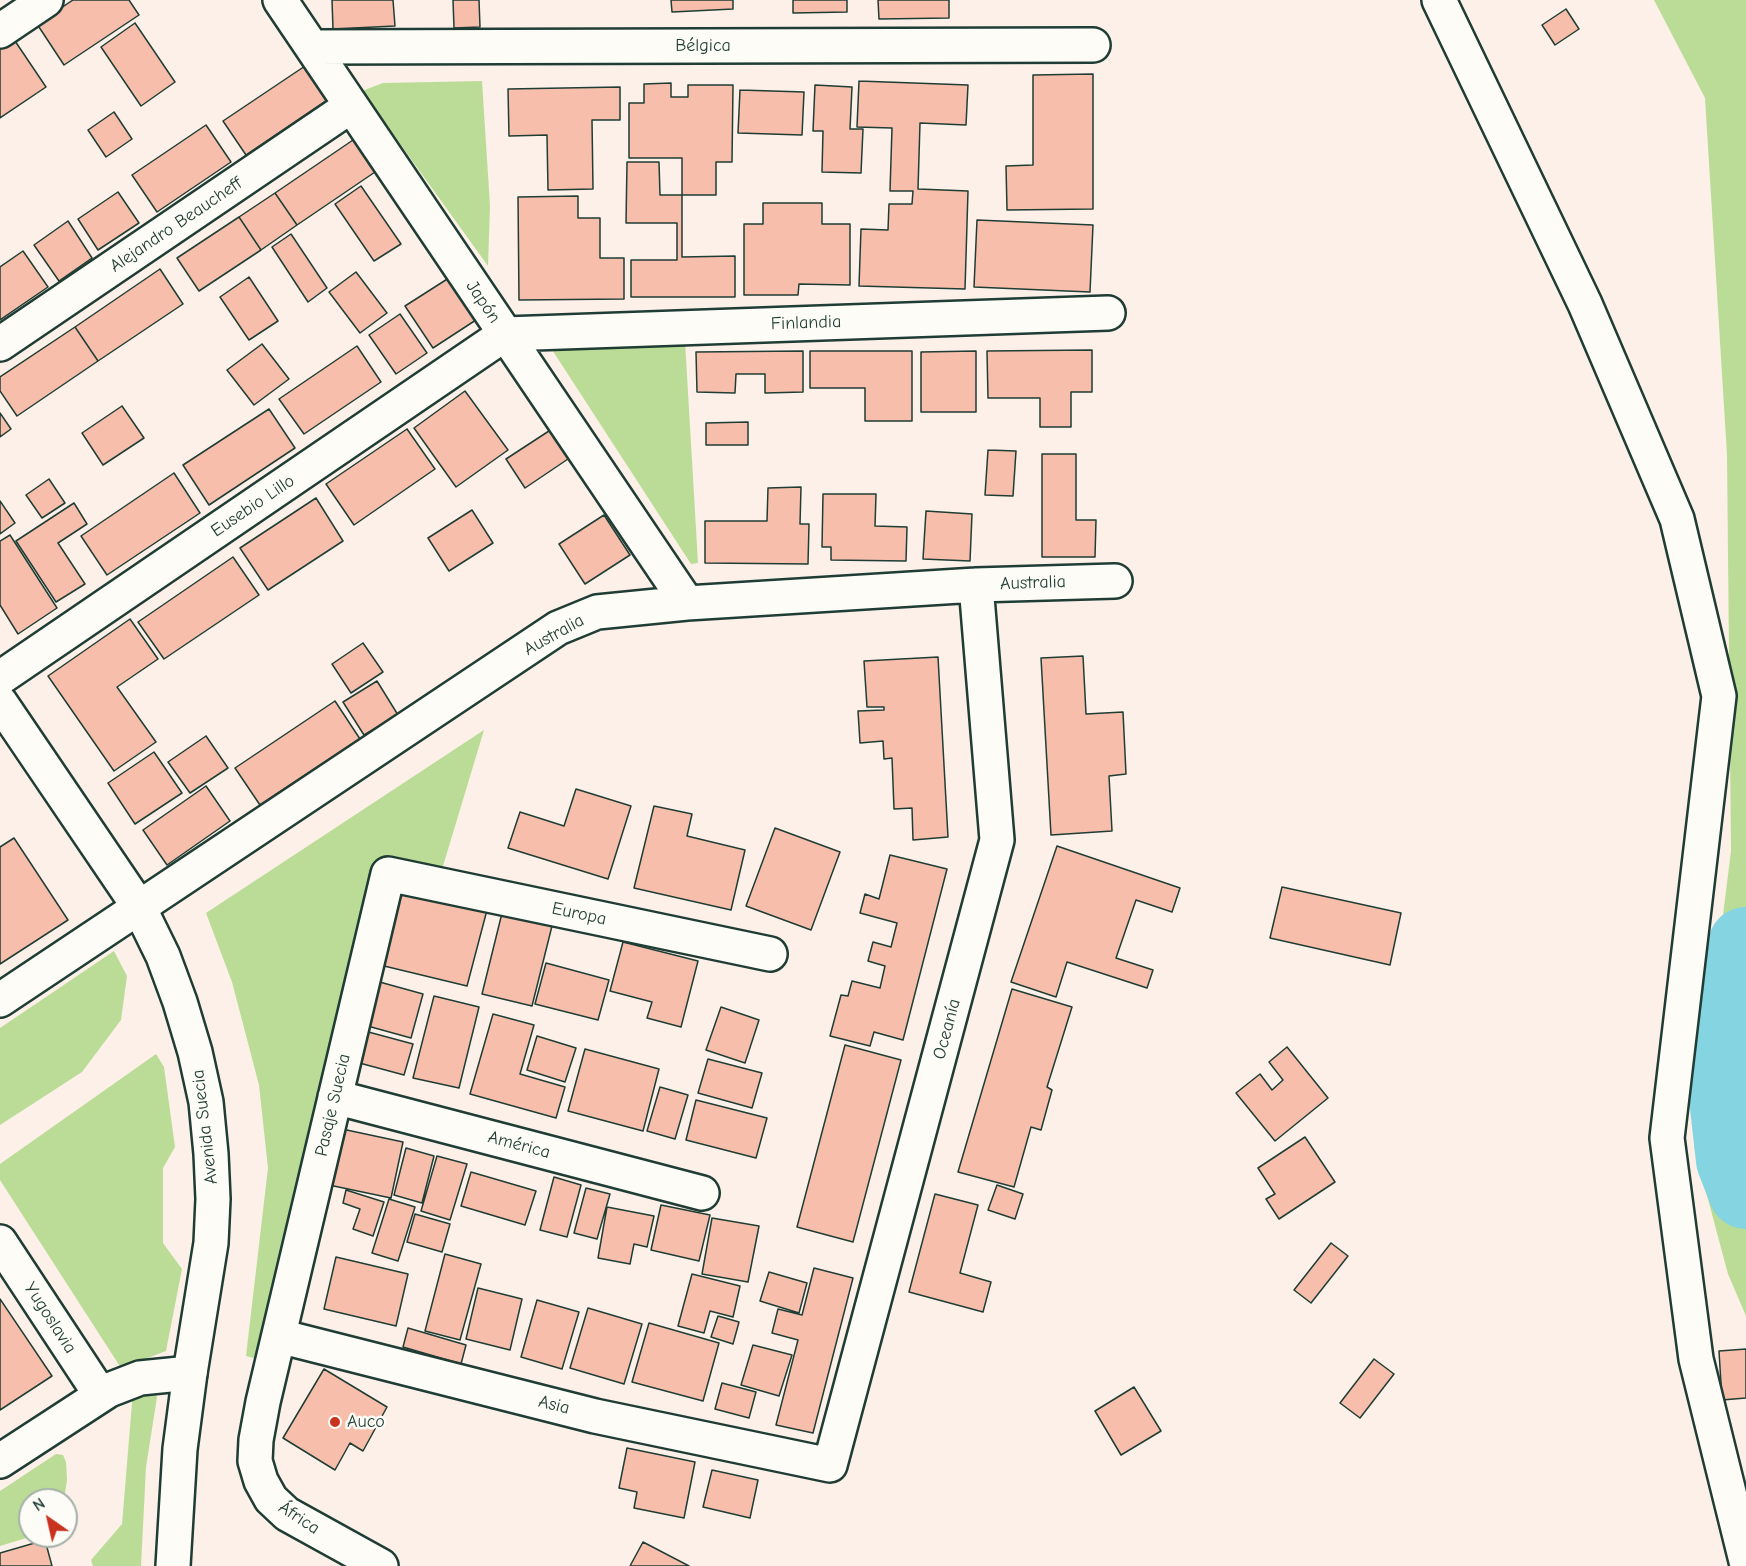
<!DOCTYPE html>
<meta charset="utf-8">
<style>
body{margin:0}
#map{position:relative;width:1746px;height:1566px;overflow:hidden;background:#fcf0e8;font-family:"Comic Neue",sans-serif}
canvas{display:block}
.north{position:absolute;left:18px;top:1488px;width:60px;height:60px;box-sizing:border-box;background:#fdfcf7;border:2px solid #a4b0a9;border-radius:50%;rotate:326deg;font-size:16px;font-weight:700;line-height:24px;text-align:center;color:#1f3d34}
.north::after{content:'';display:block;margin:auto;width:21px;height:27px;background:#c8321e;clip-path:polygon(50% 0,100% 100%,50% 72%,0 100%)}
</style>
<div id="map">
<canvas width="1746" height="1566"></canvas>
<div class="north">N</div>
</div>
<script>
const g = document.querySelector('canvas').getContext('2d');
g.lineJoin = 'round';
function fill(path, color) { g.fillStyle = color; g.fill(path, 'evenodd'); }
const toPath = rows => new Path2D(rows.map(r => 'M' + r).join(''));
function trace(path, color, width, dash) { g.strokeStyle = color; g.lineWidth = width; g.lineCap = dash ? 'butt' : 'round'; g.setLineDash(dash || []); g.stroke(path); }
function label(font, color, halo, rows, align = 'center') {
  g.font = font + ' "Comic Neue",sans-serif'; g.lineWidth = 5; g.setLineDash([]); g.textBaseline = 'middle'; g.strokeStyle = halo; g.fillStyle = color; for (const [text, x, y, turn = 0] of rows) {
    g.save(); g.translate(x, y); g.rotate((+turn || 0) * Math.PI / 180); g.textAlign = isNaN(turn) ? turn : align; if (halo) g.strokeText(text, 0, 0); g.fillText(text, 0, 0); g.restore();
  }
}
fill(toPath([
 [1654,0,1746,0,1746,1316,1728,1274,1694,1147,1731,851,1727,455,1705,98],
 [482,81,490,206,488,266,362,91,383,83],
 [685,341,698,563,691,564,547,342],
 [484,730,440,876,376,872,268,1362,246,1356,268,1168,259,1085,232,982,206,913],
 [114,951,127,976,121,1020,82,1072,0,1125,0,1028],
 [156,1054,164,1067,175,1147,163,1168,163,1243,182,1269,166,1351,121,1368,0,1180,0,1164],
 [153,1389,157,1397,146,1467,141,1566,93,1566,91,1560,122,1524,133,1391],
 [56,1454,63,1455,66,1462,67,1480,64,1500,30,1500,30,1536,33,1536,0,1546,0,1491]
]), '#bbdc96');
trace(toPath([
 [1746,945,1732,1007,1726,1089,1734,1160,1746,1191]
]), '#85d4e2', 76);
const building = toPath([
 [73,0,129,0,139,15,64,65,37,24,73,0],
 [332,0,393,0,395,26,333,29,332,0],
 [453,0,479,0,480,27,454,28,453,0],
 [671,0,733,0,733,9,672,12,671,0],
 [793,0,847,0,847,12,793,13,793,0],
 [878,0,949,0,949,18,879,19,878,0],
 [1566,9,1579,29,1555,45,1542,25,1566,9],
 [135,23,175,82,141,106,101,47,135,23],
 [13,38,46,87,0,118,0,47,13,38],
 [311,62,333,96,246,155,223,121,311,62],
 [1093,74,1093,209,1007,210,1006,166,1033,165,1033,75,1093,74],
 [859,81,968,85,966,125,920,123,918,189,968,191,965,289,859,286,861,229,888,230,889,204,912,204,913,191,890,191,892,128,857,127,859,81],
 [671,83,671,97,688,97,688,85,733,85,732,162,716,162,716,195,682,195,682,158,629,158,629,103,644,103,644,84,671,83],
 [815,85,852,87,850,129,863,129,861,173,822,172,823,131,813,131,815,85],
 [620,87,620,120,592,120,593,189,548,190,547,135,509,136,508,89,620,87],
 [740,90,804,92,802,135,738,133,740,90],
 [114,112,132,139,106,157,88,130,114,112],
 [206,125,231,162,157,212,132,175,206,125],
 [356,138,378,170,297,225,275,193,356,138],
 [627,162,659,162,660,195,682,195,682,257,735,256,735,297,631,297,631,260,677,260,677,223,626,223,627,162],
 [361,186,401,244,374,261,335,204,361,186],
 [118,192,139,223,98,250,78,219,118,192],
 [275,193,297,225,261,250,239,217,275,193],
 [578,196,578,218,600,218,600,258,624,258,624,299,519,300,518,197,578,196],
 [763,203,822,203,822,224,850,224,850,285,799,284,798,295,744,295,744,224,763,224,763,203],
 [239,217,261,250,199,291,177,258,239,217],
 [977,220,1093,225,1090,292,974,287,977,220],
 [68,221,92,258,59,281,34,245,68,221],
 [291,234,327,288,308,302,272,247,291,234],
 [23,251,48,287,0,320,0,267,23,251],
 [160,269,183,304,98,361,75,327,160,269],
 [356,272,387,313,360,333,329,292,356,272],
 [452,276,479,318,433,348,405,306,452,276],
 [249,277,278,321,249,340,220,297,249,277],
 [400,314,427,353,396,374,369,335,400,314],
 [75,327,98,361,17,416,0,391,0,377,75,327],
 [262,344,289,379,254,405,227,370,262,344],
 [357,346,381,382,304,434,279,399,357,346],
 [1092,350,1092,392,1071,392,1071,427,1040,427,1040,398,988,398,987,351,1092,350],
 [803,351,803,392,765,393,765,374,736,374,735,393,697,392,696,352,803,351],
 [810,351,912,351,912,421,865,421,865,388,810,388,810,351],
 [976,351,976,412,921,412,921,352,976,351],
 [465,391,508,450,456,487,414,428,465,391],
 [122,406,144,438,103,465,82,433,122,406],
 [269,409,295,448,209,505,183,465,269,409],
 [0,413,11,429,0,437,0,413],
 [748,422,748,445,706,445,706,423,748,422],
 [407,429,435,469,354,525,326,484,407,429],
 [552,429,571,457,525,488,506,459,552,429],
 [988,450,1016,451,1013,496,985,495,988,450],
 [1042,454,1076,454,1076,520,1096,520,1095,557,1042,557,1042,454],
 [174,473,200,513,107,575,81,536,174,473],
 [49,479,65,503,42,518,26,495,49,479],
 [801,487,800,524,809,524,808,564,705,563,705,521,767,521,768,488,801,487],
 [823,494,876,494,875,526,907,527,906,561,831,560,831,547,822,547,823,494],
 [316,498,343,541,268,590,240,548,316,498],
 [0,501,15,523,0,534,0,501],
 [74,503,87,524,58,543,85,584,56,602,16,541,74,503],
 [472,510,493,543,449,571,428,538,472,510],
 [926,511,972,514,970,561,923,559,926,511],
 [604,515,630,555,585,584,559,544,604,515],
 [10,535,57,608,18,634,0,605,0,541,10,535],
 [233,557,259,595,164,659,138,622,233,557],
 [130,619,158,659,117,687,156,742,114,771,48,676,130,619],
 [363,643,383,672,351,693,332,664,363,643],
 [1083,656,1086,714,1123,712,1126,774,1109,776,1112,831,1051,835,1041,658,1083,656],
 [938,657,948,837,913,840,912,808,894,809,892,758,884,759,883,741,860,743,858,711,884,710,884,707,867,707,864,661,938,657],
 [377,681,398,715,364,735,343,702,377,681],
 [335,701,360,739,260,805,235,768,335,701],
 [206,736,228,768,190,793,168,762,206,736],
 [154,752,182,793,135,824,108,783,154,752],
 [206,786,230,821,167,865,143,830,206,786],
 [576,789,631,806,608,879,508,848,520,812,564,826,576,789],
 [654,806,692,814,687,836,745,850,731,910,634,888,654,806],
 [775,828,840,852,811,930,746,906,775,828],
 [14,838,68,920,0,964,0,847,14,838],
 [1057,846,1180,888,1172,912,1136,900,1116,958,1153,970,1147,988,1067,962,1056,997,1011,982,1057,846],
 [890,855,947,869,903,1040,874,1032,870,1046,830,1036,841,995,848,996,852,981,880,988,885,966,868,961,873,942,891,947,897,923,860,913,865,894,879,899,890,855],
 [1282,887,1401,913,1390,965,1270,938,1282,887],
 [400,888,487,910,467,986,380,965,400,888],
 [503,909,553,922,532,1006,482,994,503,909],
 [623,942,698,961,681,1027,647,1018,652,1002,610,991,623,942],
 [546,963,609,980,598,1020,535,1004,546,963],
 [376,981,423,994,411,1038,364,1025,376,981],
 [1012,989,1072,1007,1047,1087,1052,1090,1041,1130,1031,1127,1014,1187,958,1172,1012,989],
 [434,996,479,1007,459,1088,413,1078,434,996],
 [721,1007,759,1020,745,1063,706,1050,721,1007],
 [493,1014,534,1025,520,1074,565,1087,556,1118,470,1094,493,1014],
 [361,1030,413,1044,404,1075,352,1061,361,1030],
 [537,1036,576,1048,565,1082,527,1070,537,1036],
 [845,1045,901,1060,853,1242,797,1227,845,1045],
 [1287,1047,1328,1098,1275,1141,1236,1093,1260,1074,1272,1090,1283,1080,1269,1062,1287,1047],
 [585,1049,659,1069,643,1131,568,1111,585,1049],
 [708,1059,762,1073,752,1108,698,1093,708,1059],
 [660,1087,688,1095,675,1139,647,1131,660,1087],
 [696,1100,767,1118,756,1158,686,1140,696,1100],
 [342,1129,403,1142,391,1198,329,1185,342,1129],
 [1305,1137,1335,1182,1279,1219,1266,1199,1275,1194,1258,1168,1305,1137],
 [406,1148,434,1156,422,1203,394,1195,406,1148],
 [437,1156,467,1164,450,1220,421,1211,437,1156],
 [471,1172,536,1191,525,1225,461,1206,471,1172],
 [554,1177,581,1185,567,1237,540,1230,554,1177],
 [997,1185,1023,1194,1015,1219,988,1210,997,1185],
 [586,1188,610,1194,597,1239,574,1233,586,1188],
 [346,1190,384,1202,373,1236,353,1229,360,1209,343,1203,346,1190],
 [935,1194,978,1205,960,1273,991,1282,983,1312,909,1292,935,1194],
 [389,1199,415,1207,398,1261,372,1253,389,1199],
 [661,1205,710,1215,699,1261,651,1250,661,1205],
 [607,1207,654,1216,647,1247,634,1244,630,1264,598,1258,607,1207],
 [415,1214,450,1224,442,1252,407,1242,415,1214],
 [712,1218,759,1226,748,1282,702,1274,712,1218],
 [1331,1243,1348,1256,1311,1303,1294,1290,1331,1243],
 [445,1254,481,1264,460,1340,425,1331,445,1254],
 [336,1257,408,1274,396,1326,324,1309,336,1257],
 [814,1268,853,1278,813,1433,776,1425,798,1340,772,1333,778,1309,802,1315,814,1268],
 [769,1272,807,1283,799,1313,760,1301,769,1272],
 [692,1274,740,1286,733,1317,710,1311,704,1333,678,1326,692,1274],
 [478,1288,522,1299,510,1350,466,1339,478,1288],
 [0,1299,52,1376,0,1410,0,1299],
 [537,1300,579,1312,562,1369,521,1357,537,1300],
 [588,1308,642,1324,624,1384,570,1368,588,1308],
 [718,1316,739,1322,733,1344,711,1337,718,1316],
 [649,1323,719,1343,703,1401,632,1382,649,1323],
 [408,1328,466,1345,461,1364,403,1347,408,1328],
 [753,1345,792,1355,779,1396,741,1385,753,1345],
 [1746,1349,1746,1398,1722,1400,1719,1351,1746,1349],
 [1374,1359,1394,1374,1360,1418,1340,1403,1374,1359],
 [324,1369,387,1407,363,1451,350,1443,335,1470,283,1438,324,1369],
 [722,1383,756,1392,749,1418,715,1409,722,1383],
 [1134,1387,1161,1431,1121,1455,1095,1411,1134,1387],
 [627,1448,695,1462,684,1518,634,1508,637,1492,619,1488,627,1448],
 [712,1470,758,1480,750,1518,703,1507,712,1470],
 [45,1540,52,1566,0,1566,0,1553,45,1540],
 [643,1542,689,1566,630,1566,643,1542]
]);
fill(building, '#f7bfab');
trace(building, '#1f3d34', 1.5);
const minor = toPath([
 [280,0,687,603],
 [1439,0,1585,304,1677,519,1719,696,1667,1138,1696,1359,1746,1561],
 [0,31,46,0],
 [312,47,1093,45],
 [0,344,351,106],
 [0,678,505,334,1108,313],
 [0,1000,558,628,597,612,687,603,976,585,1115,581],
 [335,1097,702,1193],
 [0,1242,100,1394],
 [279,1336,595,1416,830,1465,997,840,976,585],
 [0,1461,109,1390,140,1378,190,1373],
 [381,1566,287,1514,271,1499,261,1481,255,1461,256,1440,263,1402,388,874,770,954]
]);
const major = toPath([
 [0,702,139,907,163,956,180,1002,195,1052,206,1102,211,1154,213,1199,211,1243,190,1373,180,1449,173,1566]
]);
trace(minor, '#1f3d34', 38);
trace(major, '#1f3d34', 38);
trace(minor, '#fdfcf7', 33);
trace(major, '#fdfcf7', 33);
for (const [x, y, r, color] of [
 [335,1422,6,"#c8321e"]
]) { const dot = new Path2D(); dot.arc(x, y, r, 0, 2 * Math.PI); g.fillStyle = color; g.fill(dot); trace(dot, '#fdfcf7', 2); }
label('18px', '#1f3d34', '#fdfcf7', [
 ["Bélgica",703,46],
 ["Alejandro Beaucheff",176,225,-34],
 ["Japón",483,302,56],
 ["Finlandia",806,323,-2],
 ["Eusebio Lillo",253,506,-34],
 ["Australia",1033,583,-2],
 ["Australia",554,635,-29],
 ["Europa",579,914,12],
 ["Oceanía",947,1029,-75],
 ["Pasaje Suecia",333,1105,-77],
 ["Avenida Suecia",205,1127,-97],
 ["América",519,1145,15],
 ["Yugoslavia",50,1318,57],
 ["Asia",554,1405,14],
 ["África",299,1518,33]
]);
label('18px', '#1f3d34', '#fdfcf7', [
 ["Auco",347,1422]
], 'left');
</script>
